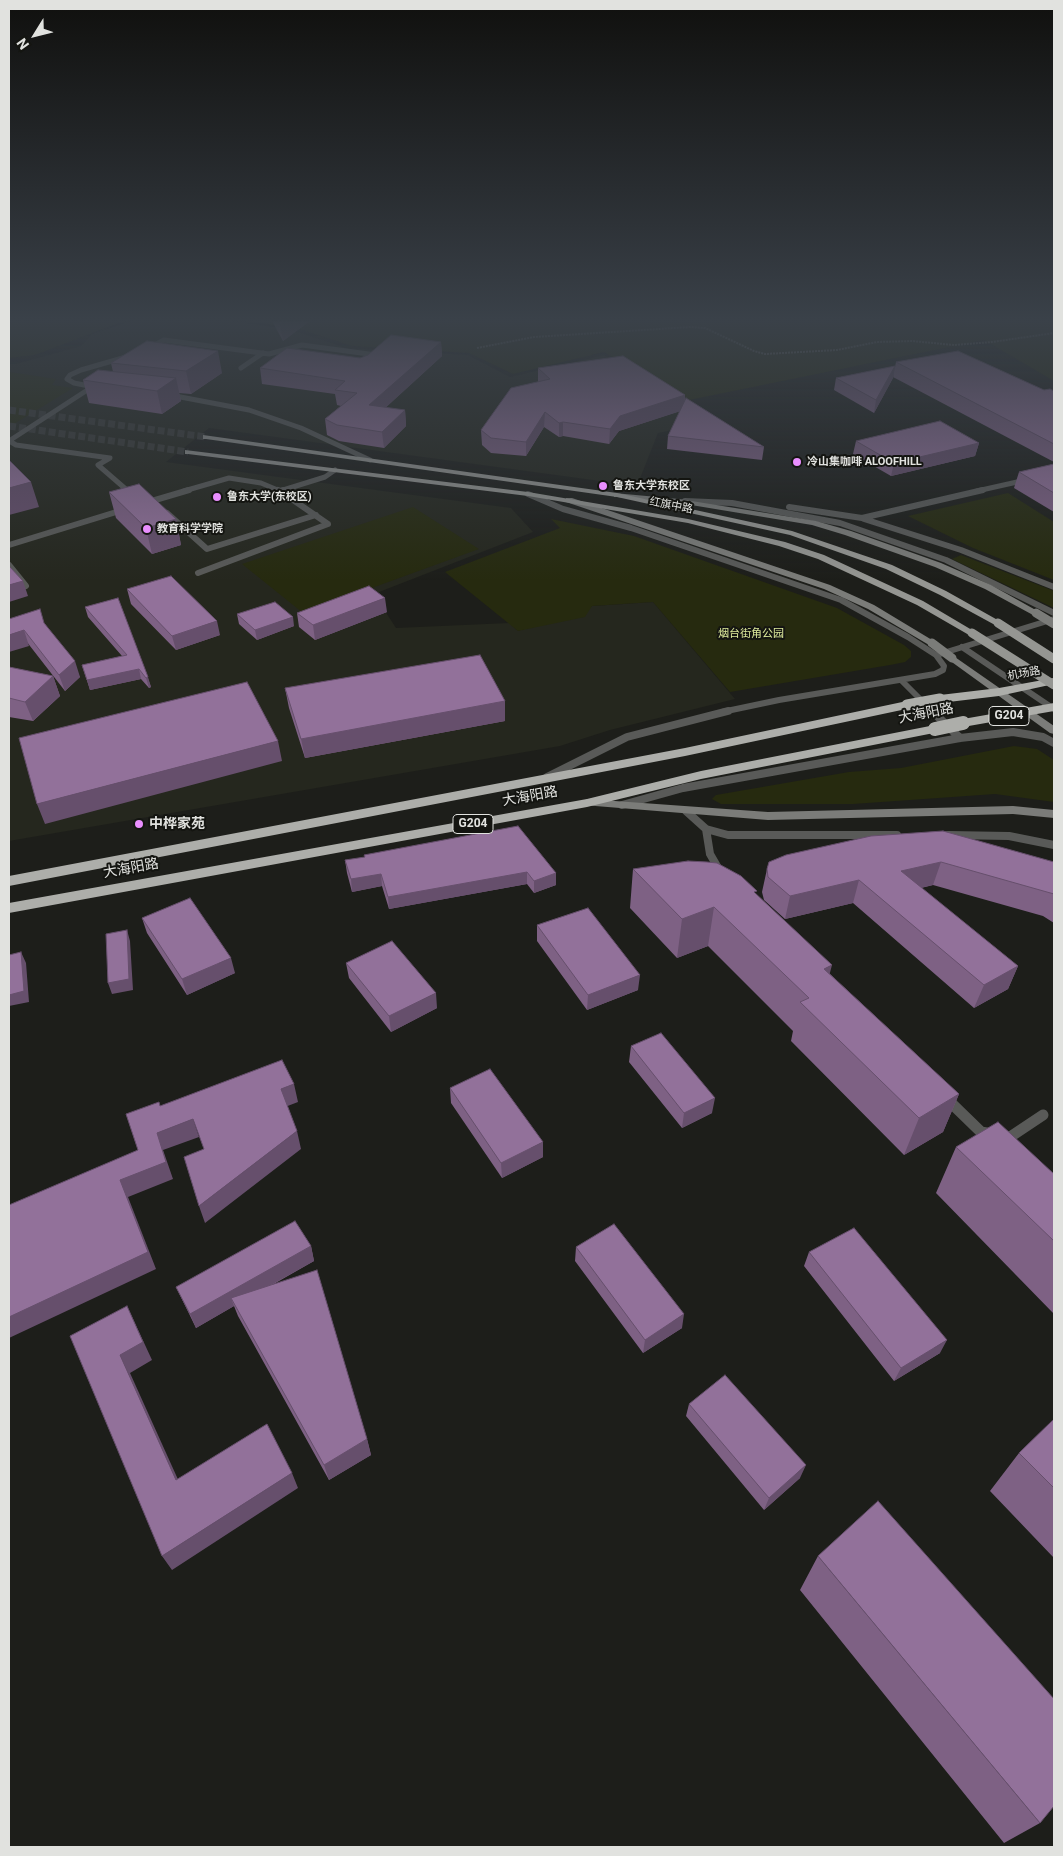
<!DOCTYPE html>
<meta charset="utf-8">
<style>
body{margin:0}
#map{position:relative;width:1063px;height:1856px;overflow:hidden;background:#1d1e1a;font-family:Roboto,sans-serif}
canvas{display:block}
.frame{position:absolute;inset:0;border:10px solid #e1e2df;pointer-events:none}
.north{position:absolute;left:10px;top:10px;width:50px;height:50px;-webkit-text-stroke:4px #141511;paint-order:stroke;rotate:234deg;font-size:14px;font-weight:700;line-height:20px;text-align:center;color:#e1e2df}
.north::after{content:'';display:block;margin:auto;width:18px;height:22px;background:#e1e2df;clip-path:polygon(50% 0,100% 100%,50% 72%,0 100%)}
</style>
<div id="map">
<canvas width="1063" height="1856"></canvas>
<div class="frame"></div>
<div class="north">N</div>
</div>
<script>
const g = document.querySelector('canvas').getContext('2d');
g.lineJoin = 'round';
function fill(path, color) { g.fillStyle = color; g.fill(path, 'evenodd'); }
const toPath = rows => new Path2D(rows.map(r => 'M' + r).join(''));
function trace(path, color, width, dash) { g.strokeStyle = color; g.lineWidth = width; g.lineCap = dash ? 'butt' : 'round'; g.setLineDash(dash || []); g.stroke(path); }
function label(font, color, halo, rows, align = 'center') {
  g.font = font + ' Roboto,"Noto Sans SC",sans-serif'; g.lineWidth = 4; g.setLineDash([]); g.textBaseline = 'middle'; g.strokeStyle = halo; g.fillStyle = color; for (const [text, x, y, turn = 0] of rows) {
    g.save(); g.translate(x, y); g.rotate((+turn || 0) * Math.PI / 180); g.textAlign = isNaN(turn) ? turn : align; if (halo) g.strokeText(text, 0, 0); g.fillText(text, 0, 0); g.restore();
  }
}
fill(toPath([
 [131,321,230,321,288,329,347,348,468,355,510,377,604,355,709,423,658,433,637,486,209,428,166,462,511,508,533,532,374,594,396,628,509,623,518,631,592,606,653,602,735,699,610,730,560,746,9,841,9,364,16,364,81,346,92,334]
]), '#25271e');
fill(toPath([
 [9,321,124,321,35,355,9,358],
 [244,321,1054,321,1054,381,984,340,684,401,604,352,513,374,469,353,352,346,293,327],
 [9,372,56,379,52,385,73,388,9,427],
 [1008,493,1054,522,1054,580,973,548,908,516],
 [413,507,479,549,303,613,242,564],
 [551,519,634,536,837,608,904,645,911,651,911,657,905,662,890,665,730,692,653,602,592,606,585,617,518,631,445,572,560,528],
 [961,555,1054,591,1054,608,952,559],
 [1014,746,1037,749,1054,760,1054,802,995,794,853,804,721,804,712,799,716,795,849,772,901,768]
]), '#262a0f');
trace(toPath([
 [9,410,206,437],
 [9,426,188,452]
]), '#3a3b38', 7, [7, 3]);
trace(toPath([
 [477,348,534,337,690,327,705,328,754,351,765,354,837,350,877,342,912,341,954,345,992,342,1054,333]
]), '#6b6c68', 2, [2, 1]);
trace(toPath([
 [149,348,164,340,269,354,302,345,376,355,373,358],
 [241,368,263,353],
 [92,387,12,439,11,442,16,445,110,458,98,465,128,491],
 [94,387,74,383,67,379,70,375,81,370,126,357],
 [170,395,249,410,301,428,370,460],
 [184,491,229,478,261,483,280,491],
 [280,491,325,477,335,470],
 [977,491,1026,480]
]), '#595a58', 5);
trace(toPath([
 [127,490,129,492],
 [278,490,280,491],
 [528,494,563,509,631,528,841,600,908,637,936,655,944,666,943,670,935,674,779,700,722,712],
 [685,501,732,503,840,523,946,560,1054,613],
 [145,503,189,490],
 [789,507,862,518,983,490],
 [167,513,207,549,316,515],
 [864,519,961,550,1054,587],
 [9,545,126,509],
 [9,565,26,586],
 [198,573,328,524,280,491,283,490],
 [962,647,1054,709],
 [940,654,1054,619],
 [901,680,933,712]
]), '#595a58', 6);
trace(toPath([
 [932,711,960,738],
 [547,777,627,737,728,711],
 [622,805,683,788,960,738,1013,732,1043,737,1054,743],
 [686,811,706,829,728,835,897,835],
 [706,829,710,854,721,873],
 [948,835,1009,836,1054,845]
]), '#595a58', 8);
trace(toPath([
 [946,1098,981,1132,1010,1137,1043,1115]
]), '#595a58', 11);
fill(toPath([
 [614,493,679,499,816,521,851,531,941,563,991,585,1041,613,1036,616,1033,615,985,589,935,567,845,535,812,525,679,503,617,497,614,497,614,493],
 [566,498,572,498,830,585,874,605,937,643,935,645,929,645,868,609,824,589,566,502,566,498],
 [952,655,1054,726,1054,734,1050,733,949,660,947,658,952,655],
 [587,799,768,812,1013,806,1054,810,1054,818,1013,814,768,820,583,805,581,803,587,799]
]), '#7b7c79');
fill(toPath([
 [203,435,617,493,792,531,892,565,946,591,1003,623,998,626,995,625,940,595,886,569,790,535,617,497,206,439,203,439,203,435],
 [185,450,528,492,688,519,785,542,824,555,923,601,977,633,972,636,969,635,917,605,818,559,779,546,688,523,528,496,188,454,185,454,185,450]
]), '#959692');
fill(toPath([
 [1054,678,1054,684,999,696,940,703,934,699,940,695,999,688,1054,678],
 [907,701,911,702,913,705,911,708,685,756,9,886,9,876,685,748,907,701],
 [1054,703,1054,711,963,727,957,723,963,719,1054,703],
 [935,725,941,729,939,732,701,779,587,807,9,913,9,903,587,799,701,771,935,725]
]), '#adaeaa');
trace(toPath([
 [1036,613,1054,624],
 [932,643,952,658]
]), '#7b7c79', 9);
trace(toPath([
 [998,623,1054,659],
 [972,633,1054,685]
]), '#959692', 9);
trace(toPath([
 [907,705,940,699]
]), '#adaeaa', 11);
trace(toPath([
 [935,729,963,723]
]), '#adaeaa', 14);
fill(toPath([
 [272,321,310,321,283,341],
 [441,342,442,356,385,408,405,410,406,426,384,448,339,441,327,435,325,419,341,406,337,405,335,394,262,384,260,368,360,358],
 [896,362,1044,390,1054,391,1054,462,893,377],
 [111,363,222,373,191,394,179,393,181,401,162,414,89,403,83,380,113,372],
 [895,366,893,378,874,413,834,390,836,378],
 [538,368,685,395,685,400,764,447,762,460,667,449,668,436,680,411,619,431,609,444,563,436,559,437,544,427,526,456,491,453,482,445,481,430,538,382],
 [856,441,979,443,975,456,891,476,853,454],
 [1054,464,1054,512,1014,488,1019,472],
 [109,492,176,519,181,545,152,554,116,518],
 [127,589,220,635,176,650,131,604],
 [118,598,151,687,149,688,141,679,90,690,82,665,122,656,88,617,85,607],
 [387,612,315,640,299,627,297,613],
 [237,614,294,626,257,640,239,624],
 [9,619,45,624,80,677,65,691],
 [9,667,53,676,60,696,33,721,9,717],
 [285,688,505,701,505,721,305,758,289,708],
 [345,860,556,873,556,885,534,893,527,884,389,909,382,886,352,892,347,873],
 [769,862,1054,862,1054,923,1043,916,933,885,921,888,1018,966,1008,989,974,1008,853,903,785,919,764,900,762,892,767,869],
 [633,869,756,894,830,974,959,1094,943,1132,904,1155,791,1041,793,1031,708,946,677,958,630,908],
 [142,918,235,973,187,995,147,933],
 [537,925,638,990,587,1010,537,941],
 [346,963,437,1008,391,1032,349,978],
 [631,1046,712,1113,682,1128,629,1062],
 [450,1088,543,1157,502,1178,451,1103],
 [956,1147,1054,1174,1054,1314,936,1193],
 [311,1246,314,1261,272,1285,367,1439,371,1455,329,1480,238,1316,234,1306,196,1328,176,1287],
 [576,1247,682,1328,643,1353,575,1261],
 [809,1252,940,1353,894,1381,804,1266],
 [689,1404,800,1478,764,1510,686,1416],
 [1054,1419,1054,1558,990,1491,1019,1453],
 [818,1556,1040,1823,1004,1843,800,1590]
]), '#7e6184');
fill(toPath([
 [286,321,310,321,283,341,280,325],
 [441,342,442,356,371,421,369,405],
 [218,351,222,373,191,394,186,371],
 [895,366,893,378,874,413,876,400],
 [176,378,181,401,162,414,157,391],
 [685,395,684,410,619,431,609,444,610,429,620,416],
 [405,410,406,426,384,448,382,432],
 [545,412,544,427,526,456,526,442],
 [563,422,563,436,559,437,559,423],
 [979,443,975,456,891,476,894,463],
 [31,482,39,507,9,515,9,488],
 [176,519,181,545,152,554,146,528],
 [23,581,28,596,9,602,9,585],
 [385,598,387,612,315,640,313,625],
 [293,617,294,626,257,640,255,630],
 [217,621,220,635,176,650,172,636],
 [24,630,29,646,9,652,9,635],
 [75,661,80,677,65,691,59,675],
 [139,669,141,679,90,690,87,680],
 [53,676,60,696,33,721,25,702],
 [148,677,151,687,149,688,146,678],
 [505,701,505,721,305,758,301,739],
 [278,741,282,761,45,824,37,804],
 [941,862,933,885,894,894,901,871],
 [527,872,527,884,389,909,388,897],
 [556,873,556,885,534,893,534,881],
 [381,874,382,886,352,892,351,879],
 [859,880,853,903,785,919,790,896],
 [714,907,708,946,677,958,682,919],
 [127,930,130,941,133,990,112,994,108,983],
 [21,952,26,963,29,1002,9,1006,9,995],
 [231,958,235,973,187,995,182,979],
 [832,965,822,1003,824,969],
 [1018,966,1008,989,974,1008,984,985],
 [640,975,638,990,587,1010,588,995],
 [436,993,437,1008,391,1032,389,1016],
 [294,1084,298,1102,285,1107,281,1089],
 [959,1094,943,1132,904,1155,919,1118],
 [715,1098,712,1113,682,1128,684,1113],
 [193,1119,199,1137,163,1150,173,1179,128,1197,156,1269,9,1338,9,1317,120,1180,157,1133],
 [297,1131,301,1149,205,1223,199,1206],
 [543,1142,543,1157,502,1178,501,1163],
 [311,1246,314,1261,235,1305,231,1298,234,1306,196,1328,190,1314],
 [127,1306,152,1360,130,1373,185,1495,176,1480,120,1355],
 [684,1314,682,1328,643,1353,645,1340],
 [947,1340,940,1353,894,1381,901,1368],
 [367,1439,371,1455,329,1480,324,1465],
 [806,1465,800,1478,764,1510,769,1498],
 [292,1473,298,1488,172,1570,162,1556]
]), '#664f6c');
const building = toPath([
 [278,321,286,321,280,325,278,321],
 [391,335,441,342,369,405,405,410,382,432,337,425,325,419,357,393,335,390,345,381,260,368,287,348,360,358,368,355,391,335],
 [147,341,218,351,186,371,111,363,147,341],
 [958,351,1044,390,1050,389,1054,391,1054,444,896,362,958,351],
 [623,356,685,395,620,416,610,429,563,422,559,423,545,412,526,442,491,438,481,430,511,388,550,379,538,368,623,356],
 [895,366,876,400,836,378,895,366],
 [98,370,176,378,157,391,83,380,98,370],
 [686,398,764,447,668,436,686,398],
 [940,421,979,443,894,463,856,441,940,421],
 [9,460,31,482,9,488,9,460],
 [1054,464,1054,493,1019,472,1054,464],
 [139,484,176,519,146,528,109,492,139,484],
 [9,567,10,567,23,581,9,585,9,567],
 [171,576,217,621,172,636,127,589,171,576],
 [369,586,385,598,313,625,297,613,369,586],
 [118,598,148,677,146,678,139,669,87,680,82,665,127,655,85,607,118,598],
 [275,602,293,617,255,630,237,614,275,602],
 [40,609,44,623,75,661,59,675,24,630,9,635,9,619,40,609],
 [480,655,505,701,301,739,285,688,480,655],
 [9,667,53,676,25,702,9,698,9,667],
 [247,682,278,741,37,804,19,738,247,682],
 [518,826,556,873,534,881,527,872,388,897,381,874,351,879,345,860,365,857,364,855,518,826],
 [943,831,1054,862,1054,894,941,862,901,871,1018,966,984,985,859,880,790,896,768,877,767,869,769,862,786,855,871,836,943,831],
 [688,861,707,862,717,863,741,876,757,891,754,892,832,965,824,969,959,1094,919,1118,800,1002,809,998,714,907,682,919,633,869,688,861],
 [190,898,231,958,182,979,142,918,190,898],
 [588,908,640,975,588,995,537,925,588,908],
 [127,930,129,979,108,983,106,934,127,930],
 [392,941,436,993,389,1016,346,963,392,941],
 [21,952,24,991,9,995,9,955,21,952],
 [661,1033,715,1098,684,1113,631,1046,661,1033],
 [282,1060,294,1084,281,1089,297,1131,199,1206,184,1157,204,1149,193,1119,157,1133,166,1162,120,1180,148,1252,9,1317,9,1205,138,1150,126,1114,159,1102,160,1106,282,1060],
 [490,1069,543,1142,501,1163,450,1088,490,1069],
 [998,1122,1054,1174,1054,1241,956,1147,998,1122],
 [295,1221,311,1246,190,1314,176,1287,295,1221],
 [614,1224,684,1314,645,1340,576,1247,614,1224],
 [854,1228,947,1340,901,1368,809,1252,854,1228],
 [317,1270,367,1439,324,1465,231,1298,317,1270],
 [127,1306,143,1342,120,1355,176,1480,267,1424,292,1473,162,1556,70,1336,127,1306],
 [725,1375,806,1465,769,1498,689,1404,725,1375],
 [1054,1419,1054,1488,1019,1453,1054,1419],
 [878,1501,1054,1699,1054,1806,1040,1823,818,1556,878,1501]
]);
fill(building, '#92719a');
trace(building, '#664f6c', 1);
const sky = g.createLinearGradient(0, 0, 0, 581);
sky.addColorStop(0, '#10100e');
sky.addColorStop(0.55, '#3a4149');
sky.addColorStop(1, '#3a414900');
g.fillStyle = sky;
g.fillRect(0, 0, 1063, 581);
for (const [x, y, r, color] of [
 [797,462,5,"#e98efe"],
 [603,486,5,"#e98efe"],
 [217,497,5,"#e98efe"],
 [147,529,5,"#e98efe"],
 [139,824,5,"#e98efe"]
]) { const dot = new Path2D(); dot.arc(x, y, r, 0, 2 * Math.PI); g.fillStyle = color; g.fill(dot); trace(dot, '#141511', 2); }
label('bold 11px', '#e1e2df', '#141511', [
 ["冷山集咖啡 ALOOFHILL",807,462],
 ["鲁东大学东校区",613,486],
 ["鲁东大学(东校区)",227,497],
 ["教育科学学院",157,529]
], 'left');
label('11px', '#e1e2df', '#141511', [
 ["红旗中路",671,506,11],
 ["机场路",1024,674,-11]
]);
label('11px', '#dfec9d', '#141511', [
 ["烟台街角公园",751,634]
]);
for (const [x, y, w] of [
 [1009,716,40],
 [473,824,40]
]) { const box = new Path2D(); box.roundRect(x - w / 2, y - 9.5, w, 19, 4); g.fillStyle = '#141511'; g.fill(box); trace(box, '#e1e2df', 1); }
label('bold 12px', '#e1e2df', null, [
 ["G204",1009,716],
 ["G204",473,824]
]);
label('14px', '#e1e2df', '#141511', [
 ["大海阳路",926,714,-11],
 ["大海阳路",530,797,-10],
 ["大海阳路",131,869,-10]
]);
label('bold 14px', '#e1e2df', '#141511', [
 ["中桦家苑",149,824]
], 'left');
</script>
